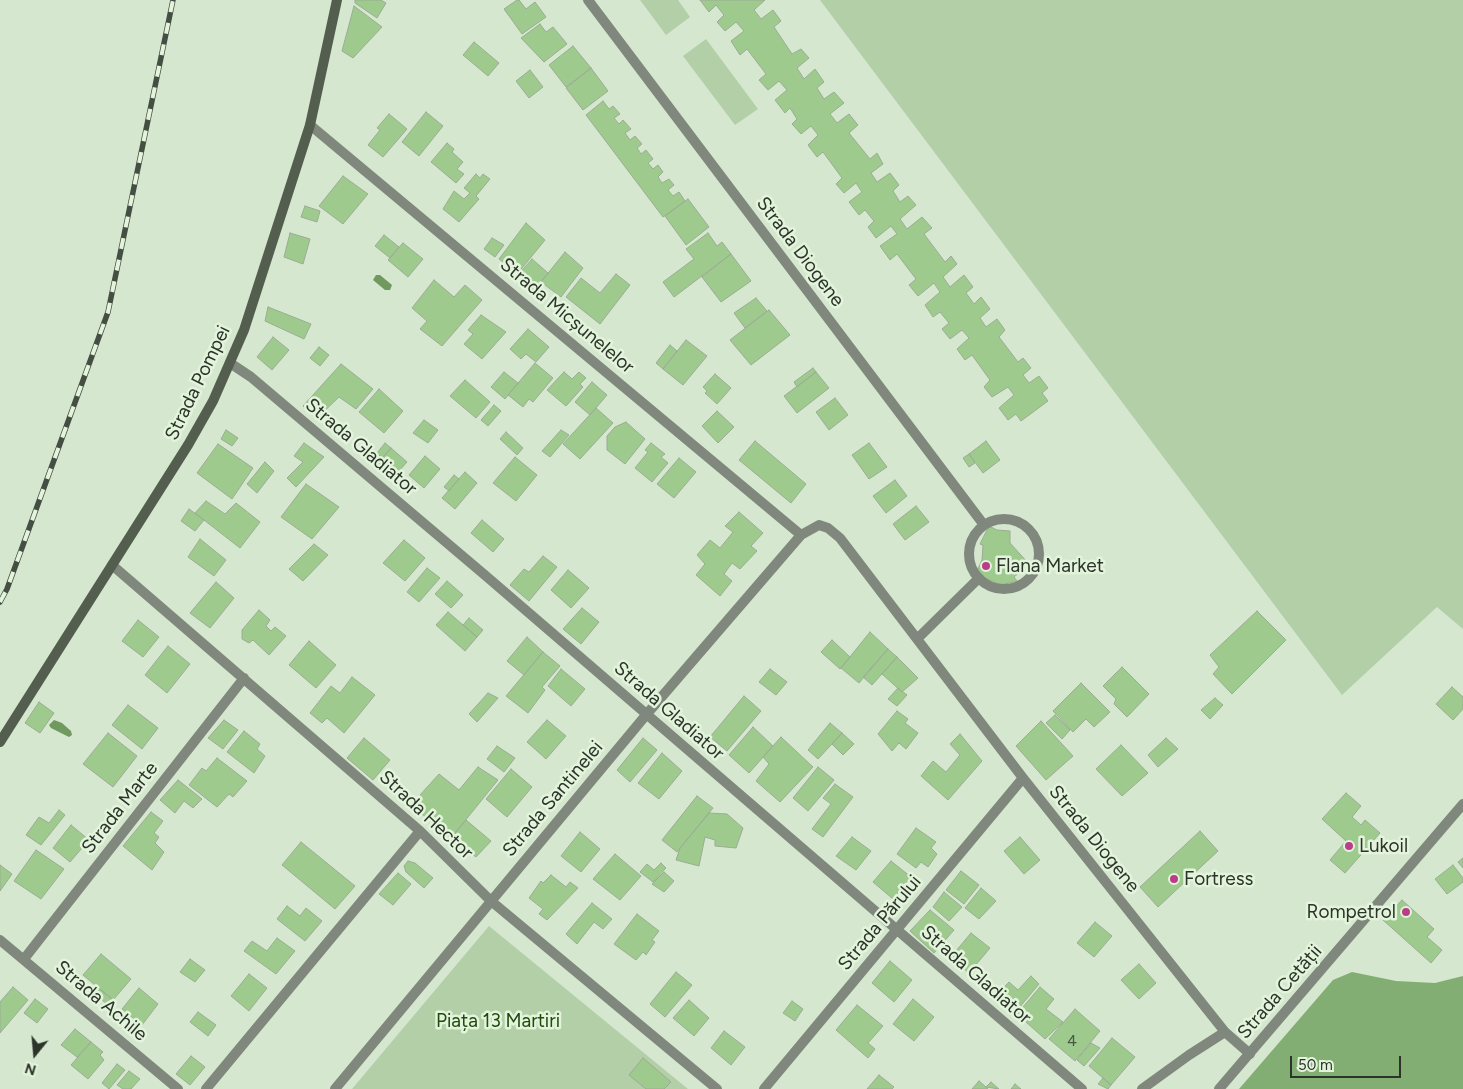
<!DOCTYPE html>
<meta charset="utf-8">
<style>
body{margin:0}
#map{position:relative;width:1463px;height:1089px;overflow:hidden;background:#d5e7ce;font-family:Figtree,sans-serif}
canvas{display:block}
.north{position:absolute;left:10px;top:1029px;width:50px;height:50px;-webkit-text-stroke:4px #e2f4db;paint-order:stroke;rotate:197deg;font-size:14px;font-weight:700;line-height:20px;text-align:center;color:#2c3329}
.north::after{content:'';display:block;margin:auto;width:18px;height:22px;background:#2c3329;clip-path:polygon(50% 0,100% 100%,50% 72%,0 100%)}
.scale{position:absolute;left:1290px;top:1056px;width:111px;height:22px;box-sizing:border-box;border:2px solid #2c3329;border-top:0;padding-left:6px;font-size:15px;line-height:18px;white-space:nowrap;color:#2c3329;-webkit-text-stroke:4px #e2f4db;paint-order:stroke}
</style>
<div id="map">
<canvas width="1463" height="1089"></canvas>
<div class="north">N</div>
<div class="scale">50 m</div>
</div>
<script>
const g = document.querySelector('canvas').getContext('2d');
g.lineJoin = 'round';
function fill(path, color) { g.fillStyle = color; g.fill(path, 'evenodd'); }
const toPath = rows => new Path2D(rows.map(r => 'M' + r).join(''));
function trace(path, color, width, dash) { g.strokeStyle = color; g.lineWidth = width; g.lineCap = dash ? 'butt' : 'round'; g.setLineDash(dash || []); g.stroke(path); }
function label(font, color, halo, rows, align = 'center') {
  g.font = font + ' Figtree,sans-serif'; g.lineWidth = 5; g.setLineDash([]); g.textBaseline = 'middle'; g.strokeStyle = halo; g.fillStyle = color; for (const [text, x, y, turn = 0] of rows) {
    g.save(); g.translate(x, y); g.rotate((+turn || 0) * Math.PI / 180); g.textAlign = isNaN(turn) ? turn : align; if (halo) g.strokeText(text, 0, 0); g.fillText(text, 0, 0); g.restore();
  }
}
fill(toPath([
 [640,0,678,0,690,17,666,35],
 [820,0,1463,0,1463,629,1437,607,1342,695],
 [706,39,758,109,735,125,683,56],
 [489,926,688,1089,352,1089]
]), '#b3cfa8');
fill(toPath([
 [1352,972,1396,981,1435,983,1463,976,1463,1089,1239,1089,1333,980]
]), '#83ae73');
fill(toPath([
 [376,275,380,275,392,285,390,290,385,290,373,280],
 [54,720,62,723,71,731,72,735,69,737,51,728,49,725]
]), '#6f995f');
const building = toPath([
 [355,0,381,0,386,3,377,18,355,3,355,0],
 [517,0,519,0,526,9,535,2,546,17,522,34,504,9,517,0],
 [700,0,765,0,754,10,761,19,773,10,781,21,774,27,792,54,801,49,809,58,797,68,804,79,815,69,824,82,817,88,824,99,834,92,844,103,830,114,837,123,849,114,858,125,849,133,870,159,877,153,883,164,871,173,877,182,890,173,899,185,893,191,900,202,908,196,916,205,900,219,907,229,922,217,932,228,924,234,945,262,951,256,957,264,943,277,950,287,964,275,973,287,966,293,974,304,981,297,990,309,980,318,986,327,997,319,1005,330,999,337,1018,362,1023,358,1031,368,1023,375,1029,383,1039,376,1048,388,1042,393,1048,401,1021,421,1016,414,1008,420,999,408,1014,395,1008,387,992,397,984,387,990,380,972,355,965,360,957,349,969,338,962,330,950,339,942,329,949,323,940,312,933,317,925,305,940,292,934,283,918,296,909,285,916,279,897,254,890,260,880,246,897,234,891,226,876,238,868,227,874,221,865,210,859,215,849,202,862,192,856,183,844,193,836,184,842,178,823,152,817,157,808,145,818,135,811,126,801,134,792,124,797,119,790,108,785,113,775,100,787,90,779,81,768,90,759,80,766,74,747,49,740,55,731,41,744,31,736,22,725,31,717,22,724,15,716,5,709,12,700,0],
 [354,6,382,27,353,58,342,51,354,6],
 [540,24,546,32,553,27,567,44,544,62,521,38,540,24],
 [474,42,499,63,488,76,463,55,474,42],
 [573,46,591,68,566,87,549,65,573,46],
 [591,68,608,91,583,110,566,88,591,68],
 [530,70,543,87,529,98,516,81,530,70],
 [603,101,609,109,613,106,620,114,614,118,619,124,623,120,631,129,625,133,630,140,635,136,642,144,637,148,641,154,646,150,653,159,648,163,653,169,658,165,663,172,658,177,662,183,669,179,674,185,668,190,673,196,679,192,685,201,663,217,586,115,603,101],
 [426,112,443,126,419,156,402,142,426,112],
 [389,114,407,129,383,157,368,145,380,130,377,128,389,114],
 [447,143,454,149,452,152,463,162,457,169,464,174,456,183,431,162,447,143],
 [476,174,480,178,483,174,490,179,476,196,479,199,459,222,443,209,454,191,464,199,470,193,464,188,476,174],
 [343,176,368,194,343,224,319,206,343,176],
 [688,199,709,227,686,245,665,216,688,199],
 [305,206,320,211,317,222,301,217,305,206],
 [526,223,545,240,518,273,499,259,526,223],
 [290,233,310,239,303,264,284,257,290,233],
 [708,233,717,246,722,242,731,254,674,297,663,282,694,259,686,249,708,233],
 [384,235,399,247,390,258,375,246,384,235],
 [492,238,504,245,495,257,484,249,492,238],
 [403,243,423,259,408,277,388,260,403,243],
 [565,252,583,268,561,297,541,282,565,252],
 [731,254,751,281,721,302,702,277,731,254],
 [532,259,548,273,533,291,517,276,532,259],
 [616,274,630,285,600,324,566,297,581,278,600,293,616,274],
 [434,280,454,297,465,285,482,300,442,346,420,329,427,321,412,308,434,280],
 [756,298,767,311,745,328,734,313,756,298],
 [268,307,311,324,304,339,265,321,268,307],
 [769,310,790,335,751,365,730,340,769,310],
 [481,315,506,332,482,359,464,344,473,334,468,330,481,315],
 [528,329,549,347,536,362,526,354,521,359,510,349,528,329],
 [273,337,289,350,272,370,257,357,273,337],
 [686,340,707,356,683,385,663,369,686,340],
 [670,345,677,351,663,369,656,363,670,345],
 [319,347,329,355,320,366,310,358,319,347],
 [535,363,553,378,533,402,529,399,523,407,508,395,535,363],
 [341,364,373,389,356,409,339,397,318,417,303,406,341,364],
 [813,368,816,372,797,387,794,382,813,368],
 [504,372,518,383,505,399,491,387,504,372],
 [564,372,572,379,579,372,586,378,580,384,583,387,566,406,547,390,564,372],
 [816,372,829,388,797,413,784,396,816,372],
 [715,374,731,388,717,404,705,393,707,391,703,387,715,374],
 [465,380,490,402,476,418,450,396,465,380],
 [592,382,607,395,590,415,575,402,592,382],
 [379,389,403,411,384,433,359,412,379,389],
 [835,398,848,415,829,430,816,412,835,398],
 [494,405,501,411,488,426,481,420,494,405],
 [596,408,613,423,580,459,563,444,596,408],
 [717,411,734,427,718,443,702,426,717,411],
 [424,420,438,430,428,443,413,433,424,420],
 [626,422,645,439,625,464,607,450,607,436,615,427,626,422],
 [226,430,238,438,232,446,221,439,226,430],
 [561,430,569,435,550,457,542,451,561,430],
 [506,432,523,448,517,455,500,439,506,432],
 [755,441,806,484,791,503,739,460,755,441],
 [986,441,1000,460,983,473,969,454,986,441],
 [304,443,324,457,296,487,287,478,303,462,294,456,304,443],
 [385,443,391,448,382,458,377,453,385,443],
 [651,443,665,454,661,457,668,463,652,482,635,468,648,452,645,450,651,443],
 [869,443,887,467,869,479,852,455,869,443],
 [218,444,253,468,232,499,197,473,218,444],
 [391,448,407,462,392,479,376,466,391,448],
 [969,454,975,463,969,467,963,458,969,454],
 [425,456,440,469,424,488,409,475,425,456],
 [515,457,537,475,516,501,493,483,515,457],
 [679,458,696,472,674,498,657,484,679,458],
 [265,462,274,471,257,493,247,484,265,462],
 [465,472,477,483,455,509,442,498,465,472],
 [454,475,459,479,449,491,444,487,454,475],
 [895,480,907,496,886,513,873,496,895,480],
 [306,484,339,507,312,539,281,517,306,484],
 [206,501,225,514,236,503,260,522,240,548,195,513,206,501],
 [916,506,929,522,905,540,893,524,916,506],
 [189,509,204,520,195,531,181,521,189,509],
 [739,512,763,533,751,546,757,551,740,569,732,563,724,574,732,581,720,596,696,575,705,564,697,555,710,540,720,548,733,532,725,526,739,512],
 [482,520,504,539,493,552,471,533,482,520],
 [989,526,997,530,1010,531,1010,543,1029,564,1014,577,1017,581,1001,585,981,576,977,571,982,560,983,545,980,544,989,526],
 [200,539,226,560,214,576,188,557,200,539],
 [404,540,425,558,405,581,383,563,404,540],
 [314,544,328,555,303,581,289,569,314,544],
 [543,556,557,567,529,601,510,585,524,569,529,572,543,556],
 [427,568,440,578,419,602,407,592,427,568],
 [568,570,589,588,571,608,551,590,568,570],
 [447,581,463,595,451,608,435,594,447,581],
 [216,582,234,598,210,628,190,613,216,582],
 [582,608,599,622,581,644,563,629,582,608],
 [259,610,270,620,266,626,271,631,275,627,286,636,269,655,253,640,249,643,242,639,242,630,259,610],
 [1257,611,1286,640,1232,694,1213,674,1219,667,1210,655,1257,611],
 [448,612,477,637,465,651,436,625,448,612],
 [469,618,483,630,477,637,463,625,469,618],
 [138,620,159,637,143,657,122,641,138,620],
 [870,632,888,649,859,683,841,668,870,632],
 [527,637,543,652,524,675,507,661,527,637],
 [832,640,850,657,840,669,821,652,832,640],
 [309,641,336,665,316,688,289,665,309,641],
 [168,646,190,664,167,693,145,675,168,646],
 [888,649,897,657,872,685,863,677,888,649],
 [543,652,560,666,542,687,545,690,528,713,506,696,543,652],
 [897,657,918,678,902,692,882,674,897,657],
 [1122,667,1149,694,1127,717,1114,704,1116,699,1103,686,1122,667],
 [561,669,585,689,571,706,548,686,561,669],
 [770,669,787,682,776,695,759,682,770,669],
 [352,677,375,695,344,733,327,718,322,723,310,713,331,686,340,693,352,677],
 [1081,683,1110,712,1094,727,1086,719,1073,732,1053,711,1081,683],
 [1452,687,1463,697,1463,709,1453,720,1436,704,1452,687],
 [898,688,907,695,897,706,888,699,898,688],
 [488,693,498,698,477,722,469,714,488,693],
 [744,696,761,711,727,751,710,737,744,696],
 [1215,698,1223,705,1210,719,1201,710,1215,698],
 [39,702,54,713,40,733,25,723,39,702],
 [128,705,158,728,142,749,112,725,128,705],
 [897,711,908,719,905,723,918,733,906,749,899,743,892,751,878,734,897,711],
 [1055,715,1070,730,1062,739,1046,723,1055,715],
 [224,720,238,730,223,749,208,738,224,720],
 [547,720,566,736,546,759,527,742,547,720],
 [1041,721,1073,756,1046,780,1016,746,1041,721],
 [830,723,842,733,818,759,808,750,830,723],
 [753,727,773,746,749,773,729,755,753,727],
 [244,731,260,744,257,749,265,756,254,773,227,752,244,731],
 [108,733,137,756,113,787,83,764,108,733],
 [842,733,854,744,843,755,832,744,842,733],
 [960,734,982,761,948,800,921,776,933,761,946,772,960,755,950,744,960,734],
 [781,737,813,767,780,802,756,781,769,764,763,757,781,737],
 [364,738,390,760,373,780,347,758,364,738],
 [643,738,657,750,630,782,617,770,643,738],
 [1166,738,1178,749,1158,767,1148,755,1166,738],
 [1121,745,1148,773,1122,796,1096,769,1121,745],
 [497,746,515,758,504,772,487,759,497,746],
 [662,753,682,771,659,799,638,783,662,753],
 [217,758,247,781,233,797,229,794,217,807,189,785,202,768,206,771,217,758],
 [478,767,498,780,451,838,411,805,439,774,459,790,478,767],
 [818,767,834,780,808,811,793,798,818,767],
 [511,769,532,787,507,817,486,799,511,769],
 [178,780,202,799,193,808,184,801,175,813,160,800,178,780],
 [835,784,853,797,823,837,812,829,831,804,823,798,835,784],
 [1346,793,1361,806,1352,817,1361,825,1365,820,1380,833,1345,873,1330,860,1346,841,1322,819,1346,793],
 [697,796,713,808,677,852,662,840,697,796],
 [59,810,65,815,41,845,26,835,39,817,49,823,59,810],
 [151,812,163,821,154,833,159,837,155,843,164,852,152,870,123,846,151,812],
 [709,813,727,814,743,828,736,848,715,846,715,840,705,837,699,866,676,860,680,848,709,813],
 [466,820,491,841,476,857,451,838,466,820],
 [71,825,89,840,70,862,53,848,71,825],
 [916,828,936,842,931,848,937,854,928,867,921,862,916,868,897,854,916,828],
 [1200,831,1218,851,1158,907,1140,887,1200,831],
 [580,832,600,849,581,872,561,856,580,832],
 [852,837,871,851,856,870,836,856,852,837],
 [1020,837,1040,860,1024,874,1004,851,1020,837],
 [301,842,355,886,335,909,282,865,301,842],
 [36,850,64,869,41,899,14,881,36,850],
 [615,854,641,876,620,900,593,879,615,854],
 [1463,858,1463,868,1458,862,1463,858],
 [408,861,415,863,433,878,424,888,406,872,404,866,408,861],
 [891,861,911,877,893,899,873,882,891,861],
 [661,863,666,868,653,882,640,872,647,864,654,870,661,863],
 [0,865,12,874,0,891,0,865],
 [1453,865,1463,878,1463,882,1447,894,1435,879,1453,865],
 [961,871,979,885,964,904,946,890,961,871],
 [664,872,674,881,664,892,652,884,664,872],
 [398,873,411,884,393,905,379,894,398,873],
 [551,875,566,887,570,882,578,888,547,920,539,914,543,909,529,898,541,881,543,883,551,875],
 [981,888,996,901,979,919,965,908,981,888],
 [944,892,962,907,949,921,933,907,944,892],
 [1402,900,1434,929,1427,937,1442,950,1431,963,1383,920,1402,900],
 [592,903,612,919,603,929,594,922,577,944,566,934,592,903],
 [287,906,300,916,306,908,322,921,305,941,277,919,287,906],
 [930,910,954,930,934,953,910,931,930,910],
 [637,914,659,931,652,940,655,942,646,955,643,952,636,960,614,944,637,914],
 [1095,922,1112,936,1094,957,1077,943,1095,922],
 [971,933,990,948,969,973,950,958,971,933],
 [277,938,295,951,276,974,244,951,252,941,267,951,277,938],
 [101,954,131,979,113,1000,83,975,101,954],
 [190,959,205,970,195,982,180,972,190,959],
 [890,961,912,980,894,1002,872,983,890,961],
 [1139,964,1156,983,1139,999,1121,980,1139,964],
 [676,972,692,985,665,1017,650,1004,676,972],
 [249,974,267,988,249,1011,231,996,249,974],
 [1031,976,1039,984,1014,1014,994,998,1009,982,1018,990,1031,976],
 [95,985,113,1000,108,1005,90,990,95,985],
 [13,987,28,1000,0,1033,0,1002,13,987],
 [1040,987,1054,999,1046,1009,1063,1022,1045,1039,1017,1014,1040,987],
 [139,988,158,1004,142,1025,122,1009,139,988],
 [35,999,48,1009,37,1023,24,1013,35,999],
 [913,999,934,1017,914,1041,893,1024,913,999],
 [689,1000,709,1018,694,1036,673,1018,689,1000],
 [792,1001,803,1009,795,1021,783,1013,792,1001],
 [857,1005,883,1026,868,1043,875,1049,868,1058,836,1030,857,1005],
 [1075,1009,1100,1031,1075,1061,1049,1039,1075,1009],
 [198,1012,216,1025,208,1036,190,1022,198,1012],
 [75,1029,91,1042,77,1057,61,1045,75,1029],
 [724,1031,745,1047,731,1065,711,1048,724,1031],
 [1112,1038,1135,1057,1111,1085,1089,1066,1112,1038],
 [91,1042,103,1052,100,1055,104,1060,88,1079,71,1065,91,1042],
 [1091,1043,1100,1048,1084,1066,1077,1060,1091,1043],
 [191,1056,205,1067,190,1085,176,1074,191,1056],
 [643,1058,671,1082,664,1089,646,1089,629,1075,643,1058],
 [117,1064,125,1070,109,1089,102,1083,117,1064],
 [129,1071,140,1079,131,1089,123,1089,117,1085,129,1071],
 [879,1075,894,1087,892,1089,867,1089,879,1075],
 [1103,1078,1111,1085,1108,1089,1098,1084,1103,1078],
 [979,1081,986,1087,988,1089,972,1089,979,1081],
 [991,1082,999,1089,986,1087,991,1082],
 [1015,1084,1021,1089,1011,1089,1015,1084]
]);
fill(building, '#9ecb8d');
trace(building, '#9aac94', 1);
trace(toPath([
 [588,0,984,525],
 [310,125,801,535],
 [230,363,251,377,486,576,1082,1089],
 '969 554a35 35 0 1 1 70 0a35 35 0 1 1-70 0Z',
 [112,565,420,831,491,901,717,1089],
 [917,639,979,578],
 [0,940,178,1089],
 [24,959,244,678],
 [206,1089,420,831],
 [335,1089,646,715,801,535,819,525,828,528,840,538,1023,778,1225,1032,1250,1054],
 [764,1089,1023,778],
 [1142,1089,1189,1055,1225,1032]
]), '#80877d', 10);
trace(toPath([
 [1219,1089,1463,804]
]), '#80877d', 10);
trace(toPath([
 [0,742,188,445,213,401,244,330,310,125,337,0]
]), '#535e4f', 10);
const rail = toPath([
 [0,602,7,589,108,312,173,0]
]);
trace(rail, '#454e42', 5.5);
trace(rail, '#e2f4db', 4, [11]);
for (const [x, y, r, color] of [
 [986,566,5,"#bb3c89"],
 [1349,846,5,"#bb3c89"],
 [1174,879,5,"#bb3c89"],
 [1406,912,5,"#bb3c89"]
]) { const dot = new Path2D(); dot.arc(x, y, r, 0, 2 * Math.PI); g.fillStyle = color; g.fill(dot); trace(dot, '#e2f4db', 2); }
label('16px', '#485942', null, [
 ["4",1072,1041]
]);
label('19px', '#2c3329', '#e2f4db', [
 ["Strada Diogene",800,252,53],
 ["Strada Micșunelelor",567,316,40],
 ["Strada Pompei",198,383,-64],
 ["Strada Gladiator",361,447,40],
 ["Strada Gladiator",669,711,41],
 ["Strada Santinelei",553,799,-50],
 ["Strada Marte",120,808,-52],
 ["Strada Hector",426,815,43],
 ["Strada Diogene",1094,839,51],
 ["Strada Părului",880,923,-50],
 ["Strada Gladiator",976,975,41],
 ["Strada Cetății",1280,992,-49],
 ["Strada Achile",101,1001,40]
]);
label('19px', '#2c3329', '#e2f4db', [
 ["Flana Market",996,566],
 ["Lukoil",1359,846],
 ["Fortress",1184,879],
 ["Rompetrol",1396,912,"right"]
], 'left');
label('19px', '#214a0b', '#e2f4db', [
 ["Piața 13 Martiri",498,1021]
]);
</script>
